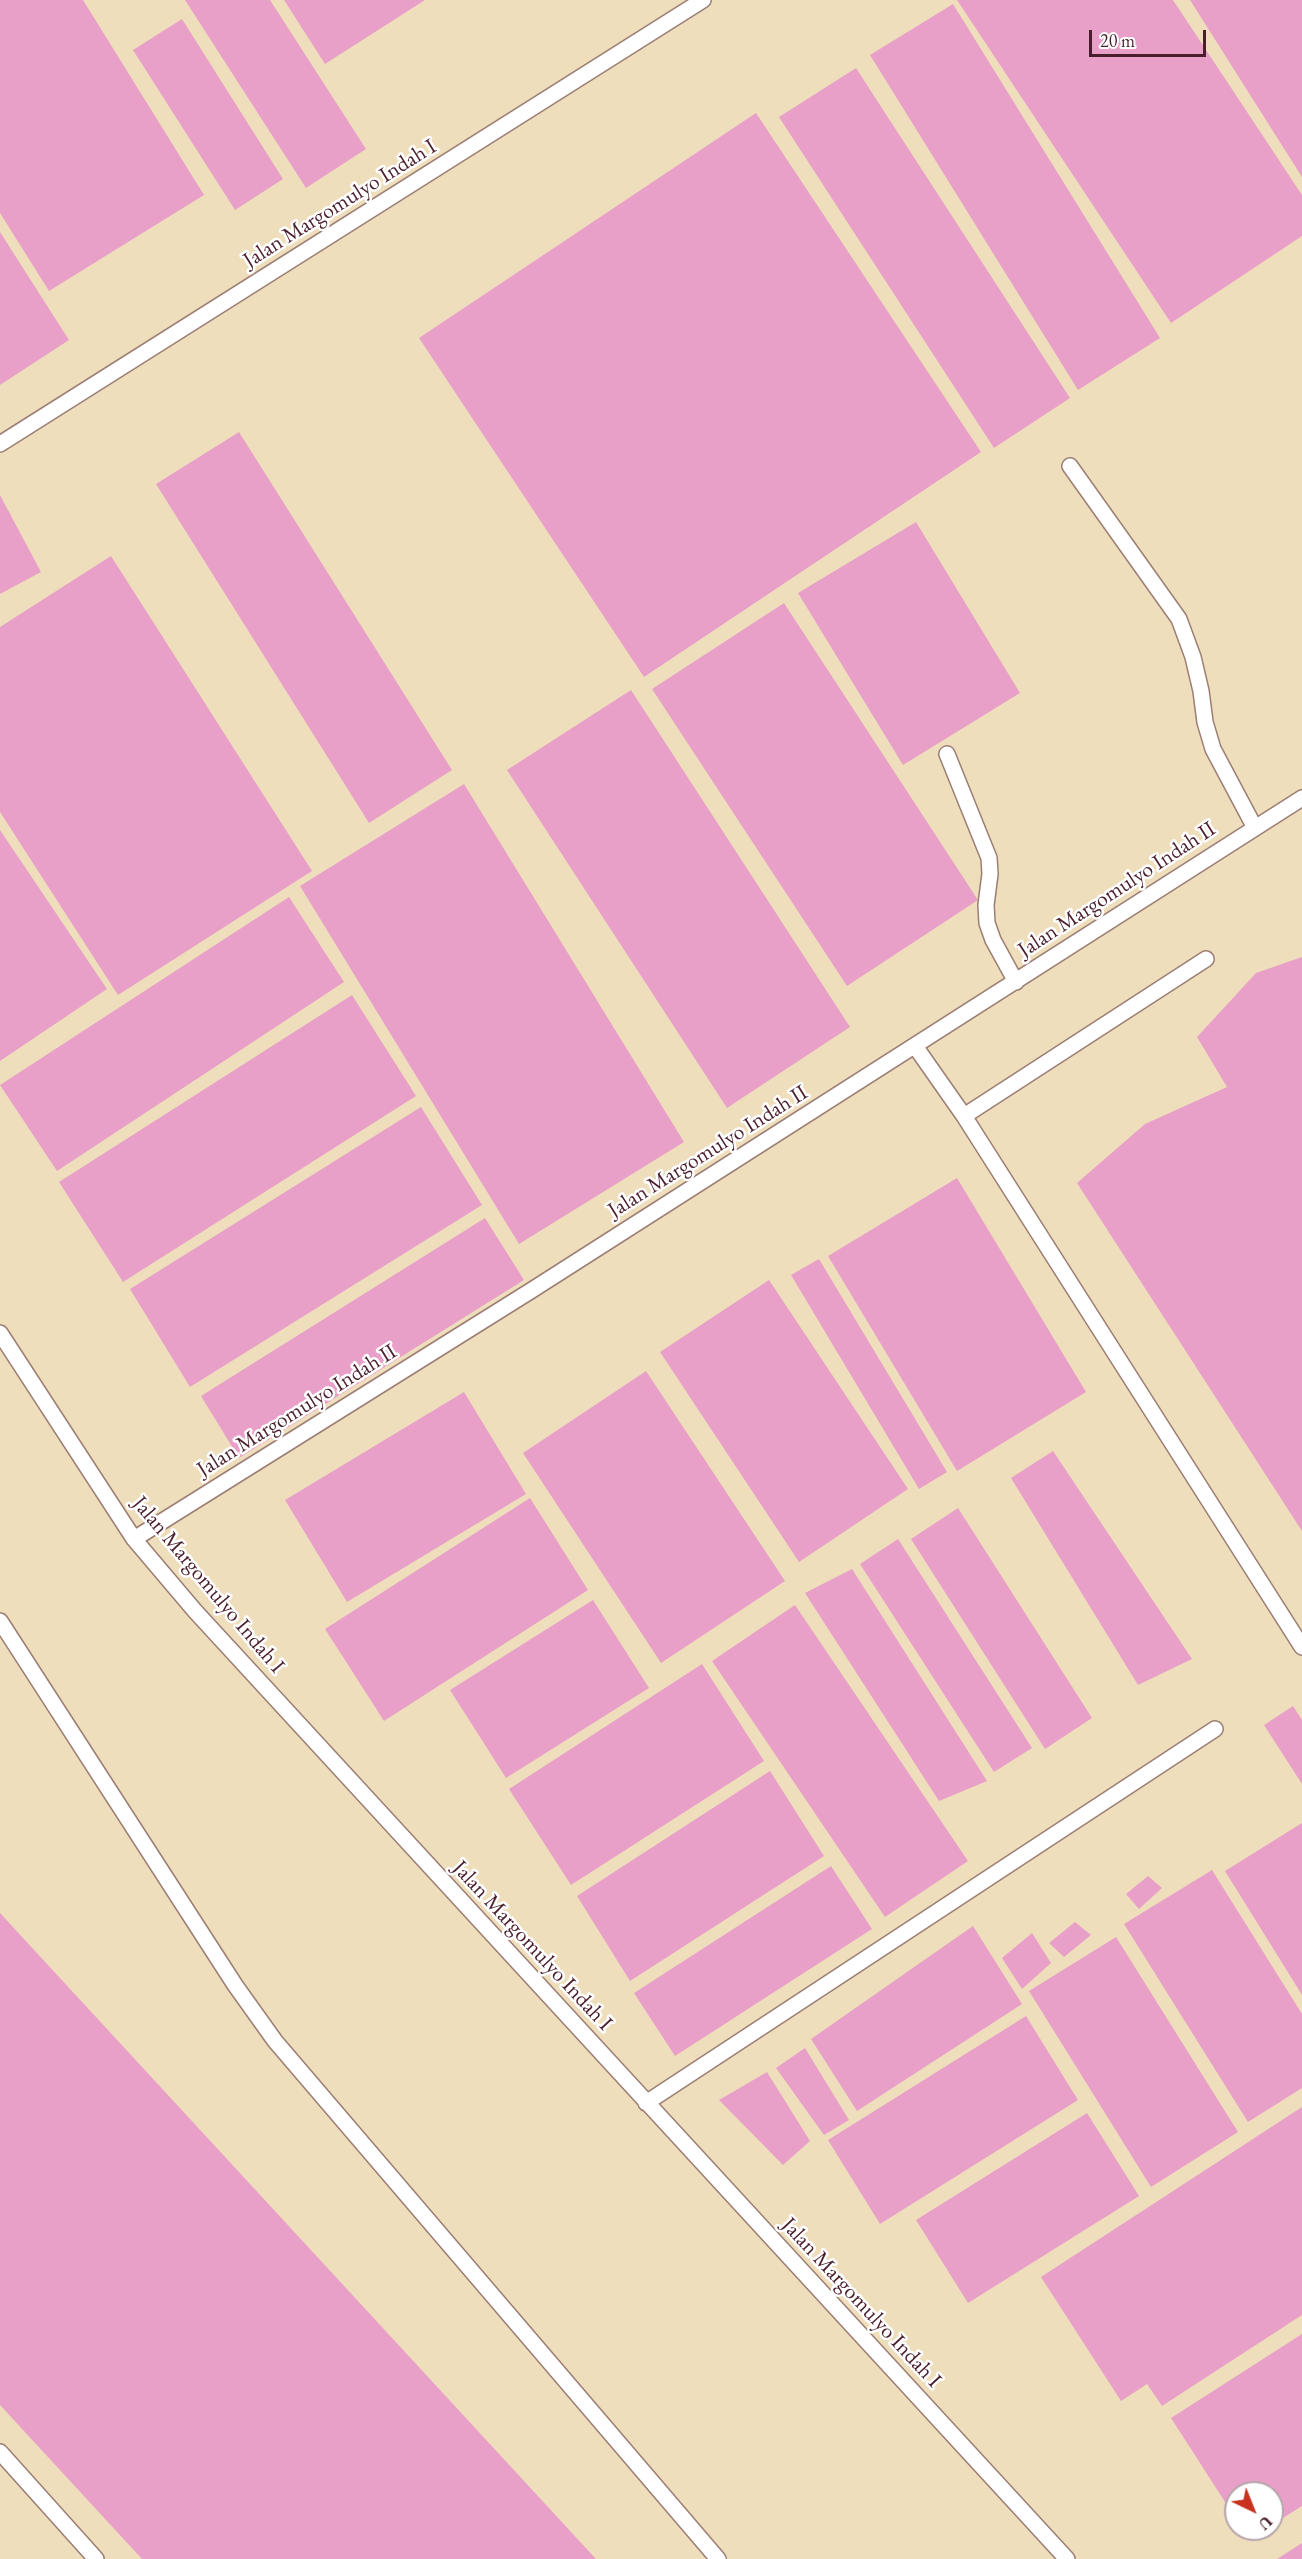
<!DOCTYPE html>
<style>
body{margin:0}
#map{position:relative;width:1302px;height:2559px;overflow:hidden;background:#eedebc;font-family:"EB Garamond",serif}
canvas{display:block}
.north{position:absolute;left:1224px;top:2481px;width:60px;height:60px;box-sizing:border-box;background:#fff;border:2px solid #b7a5aa;border-radius:50%;rotate:137deg;font-size:16px;font-weight:700;line-height:24px;text-align:center;color:#4a1f2b}
.north::after{content:'';display:block;margin:auto;width:21px;height:27px;background:#c8321e;clip-path:polygon(50% 0,100% 100%,50% 72%,0 100%)}
.scale{position:absolute;left:1089px;top:30px;width:117px;height:27px;box-sizing:border-box;border:3px solid #4a1f2b;border-top:0;padding-left:8px;font-size:18px;line-height:21px;white-space:nowrap;color:#4a1f2b;-webkit-text-stroke:4px #fff;paint-order:stroke}
</style>
<div id="map">
<canvas width="1302" height="2559"></canvas>
<div class="north">U</div>
<div class="scale">20 m</div>
</div>
<script>
const g = document.querySelector('canvas').getContext('2d');
g.lineJoin = 'round';
function fill(path, color) { g.fillStyle = color; g.fill(path, 'evenodd'); }
const toPath = rows => new Path2D(rows.map(r => 'M' + r).join(''));
function trace(path, color, width, dash) { g.strokeStyle = color; g.lineWidth = width; g.lineCap = dash ? 'butt' : 'round'; g.setLineDash(dash || []); g.stroke(path); }
function label(font, color, halo, rows, align = 'center') {
  g.font = font + ' "EB Garamond",serif'; g.lineWidth = 5; g.setLineDash([]); g.textBaseline = 'middle'; g.strokeStyle = halo; g.fillStyle = color; for (const [text, x, y, turn = 0] of rows) {
    g.save(); g.translate(x, y); g.rotate((+turn || 0) * Math.PI / 180); g.textAlign = isNaN(turn) ? turn : align; if (halo) g.strokeText(text, 0, 0); g.fillText(text, 0, 0); g.restore();
  }
}
fill(toPath([
 [0,0,83,0,204,195,49,291,0,213],
 [185,0,270,0,366,149,306,188],
 [284,0,425,0,325,64],
 [957,0,1173,0,1302,195,1302,236,1171,323],
 [1190,0,1302,0,1302,177],
 [953,4,1160,338,1078,390,870,55],
 [182,19,283,179,235,210,133,50],
 [856,68,1070,398,994,448,779,117],
 [756,113,981,452,644,677,419,338],
 [0,232,69,340,0,385],
 [239,432,452,770,369,823,156,484],
 [0,495,41,572,0,594],
 [916,522,1020,693,903,765,798,593],
 [111,556,312,871,118,995,0,812,0,627],
 [784,603,978,900,847,986,652,689],
 [631,690,850,1027,727,1108,507,770],
 [464,784,684,1142,519,1244,300,886],
 [0,830,107,989,0,1061],
 [289,897,344,982,57,1171,0,1085],
 [1302,957,1302,1531,1077,1183,1145,1124,1227,1087,1197,1037,1256,973],
 [352,995,416,1096,123,1282,59,1182],
 [421,1107,482,1205,190,1387,130,1289],
 [957,1178,1086,1392,957,1471,828,1256],
 [485,1218,524,1280,239,1458,201,1396],
 [819,1259,947,1472,919,1489,791,1275],
 [769,1280,908,1489,799,1562,660,1352],
 [646,1371,785,1581,661,1663,523,1453],
 [464,1392,526,1494,347,1602,285,1500],
 [1053,1451,1192,1659,1138,1685,1011,1478],
 [530,1498,588,1590,384,1721,325,1629],
 [958,1508,1092,1718,1045,1749,911,1539],
 [898,1539,1032,1748,994,1772,860,1564],
 [852,1569,987,1781,939,1801,805,1593],
 [593,1600,649,1688,506,1778,450,1690],
 [795,1605,968,1861,885,1917,712,1661],
 [702,1664,764,1761,571,1885,509,1789],
 [1293,1706,1302,1720,1302,1784,1264,1725],
 [770,1771,824,1856,630,1981,577,1896],
 [1302,1823,1302,1995,1225,1871],
 [831,1866,872,1929,675,2056,634,1993],
 [1212,1870,1302,2014,1302,2088,1248,2122,1124,1924],
 [1148,1876,1162,1888,1139,1909,1126,1894],
 [0,1913,596,2559,142,2559,0,2405],
 [1075,1922,1091,1935,1064,1957,1049,1943],
 [973,1926,1022,2004,857,2111,811,2039],
 [1032,1933,1051,1963,1022,1989,1002,1958],
 [1116,1937,1238,2132,1151,2187,1029,1991],
 [1026,2016,1078,2100,880,2224,828,2140],
 [805,2048,849,2120,824,2135,776,2068],
 [767,2072,810,2141,783,2165,719,2100],
 [1302,2107,1302,2315,1162,2406,1147,2384,1121,2401,1041,2277],
 [1087,2113,1139,2196,968,2303,916,2220],
 [1302,2334,1302,2506,1272,2525,1272,2493,1236,2493,1236,2519,1171,2418],
 [1242,2529,1266,2529,1249,2540],
 [1302,2543,1302,2559,1277,2559]
]), '#e9a0c8');
const service = toPath([
 [0,444,703,0],
 [1070,466,1179,619,1193,657,1201,691,1205,722,1213,749,1255,828],
 [947,754,989,858,990,874,986,905,987,923,993,940,1016,982],
 [915,1046,964,1116,1206,959],
 [964,1116,1302,1647],
 [0,1333,134,1539,195,1611,1067,2559],
 [134,1539,532,1290,1302,798],
 [0,1621,235,1985,275,2041,718,2559],
 [646,2103,1215,1729],
 [0,2452,96,2559]
]);
trace(service, '#9c7e74', 18);
trace(service, '#fff', 15);
label('22px', '#4a1f2b', '#fff', [
 ["Jalan Margomulyo Indah I",340,204,-32],
 ["Jalan Margomulyo Indah II",1117,890,-33],
 ["Jalan Margomulyo Indah II",708,1152,-32],
 ["Jalan Margomulyo Indah II",297,1411,-32],
 ["Jalan Margomulyo Indah I",208,1585,50],
 ["Jalan Margomulyo Indah I",532,1946,47],
 ["Jalan Margomulyo Indah I",861,2303,47]
]);
</script>
